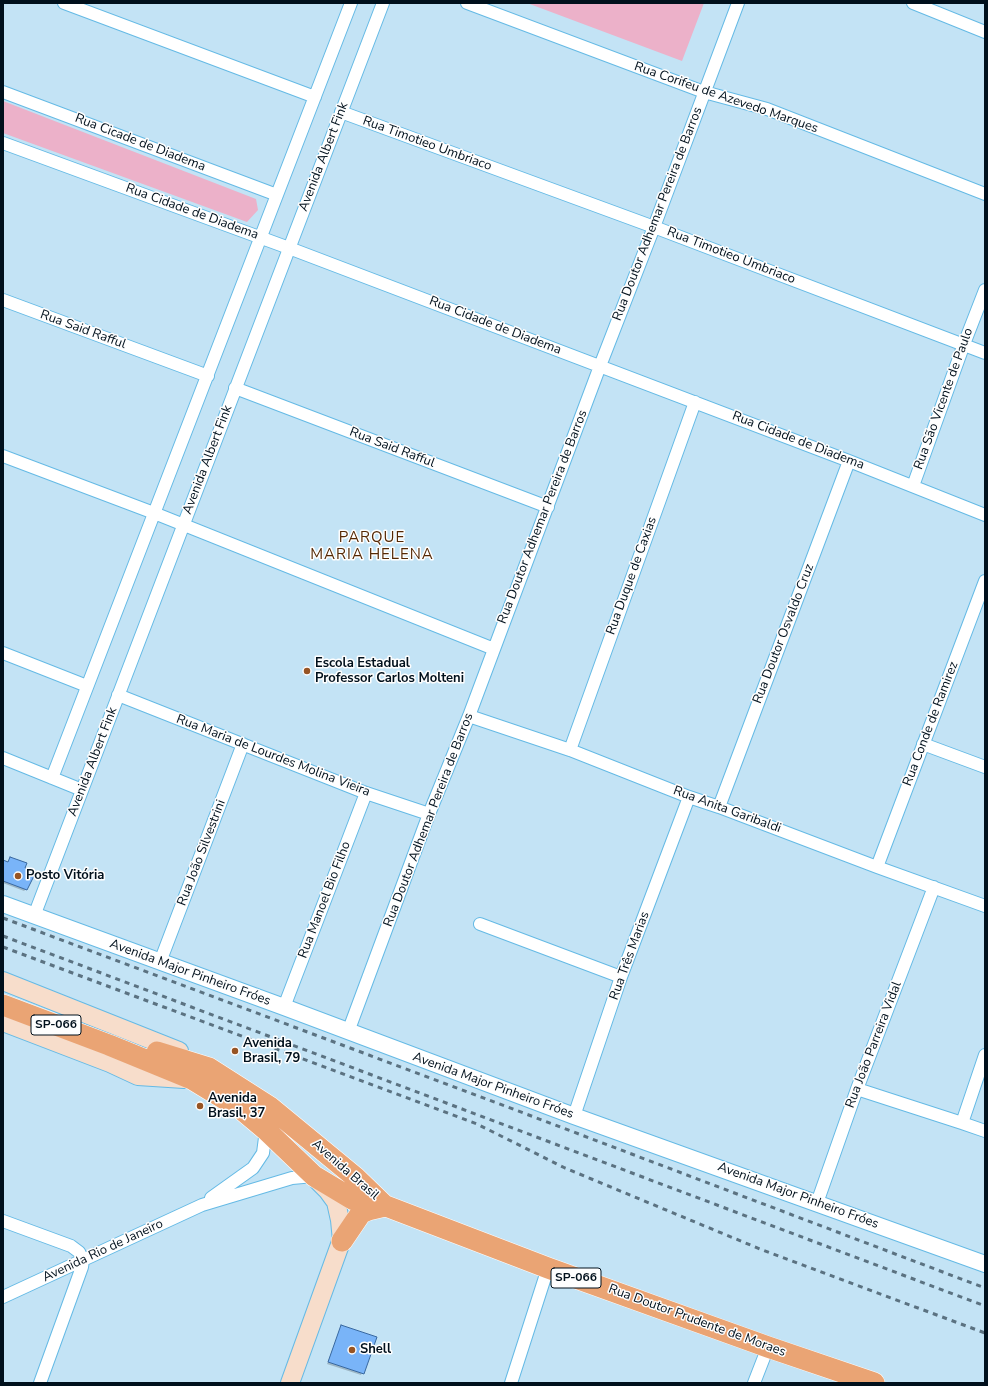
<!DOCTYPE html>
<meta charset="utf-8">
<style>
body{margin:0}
#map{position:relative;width:988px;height:1386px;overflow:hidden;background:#c3e3f5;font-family:"Nunito Sans",sans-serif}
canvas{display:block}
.frame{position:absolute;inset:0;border:4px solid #00101c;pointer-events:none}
</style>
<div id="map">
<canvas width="988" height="1386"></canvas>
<div class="frame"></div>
</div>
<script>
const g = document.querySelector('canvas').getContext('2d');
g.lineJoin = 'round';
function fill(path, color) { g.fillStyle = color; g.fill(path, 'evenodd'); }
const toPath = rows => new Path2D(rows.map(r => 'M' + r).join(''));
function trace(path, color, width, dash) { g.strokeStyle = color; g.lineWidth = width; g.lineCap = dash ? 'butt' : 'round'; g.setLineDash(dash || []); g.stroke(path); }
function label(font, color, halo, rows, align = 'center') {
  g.font = font + ' "Nunito Sans",sans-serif'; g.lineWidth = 3; g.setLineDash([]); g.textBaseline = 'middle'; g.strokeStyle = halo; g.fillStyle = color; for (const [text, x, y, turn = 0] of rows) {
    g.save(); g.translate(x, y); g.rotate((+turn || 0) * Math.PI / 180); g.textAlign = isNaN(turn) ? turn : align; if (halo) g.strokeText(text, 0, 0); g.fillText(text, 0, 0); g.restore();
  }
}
fill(toPath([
 [527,3,704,3,682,61],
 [3,101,256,199,258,210,247,222,3,133]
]), '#ecb1c9');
fill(toPath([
 [10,859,24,869,26,889,24,891,3,883,3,862,7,863],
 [341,1326,375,1338,361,1375,327,1364]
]), '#0003');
const building = toPath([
 [10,857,27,863,25,868,36,872,27,890,3,881,3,860,8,862,10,857],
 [341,1325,377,1337,364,1374,328,1362,341,1325]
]);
fill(building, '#79b4f8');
trace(building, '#3868a0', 1);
const minor = toPath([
 [64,3,315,97],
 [467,3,704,92,767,109,985,194],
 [913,3,985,32],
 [3,92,277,195],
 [341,112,654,227,985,353],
 [3,143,289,248,849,461,985,515],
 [3,300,208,376],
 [235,388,548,507],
 [3,456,154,513,494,649],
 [913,486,964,344,985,290],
 [3,653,87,686],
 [118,695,366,793,429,814],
 [469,716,570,750,689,797,719,807,877,867,985,906],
 [923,744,985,767],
 [570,750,695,402],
 [3,758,82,790],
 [52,778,351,3],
 [719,807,849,461],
 [877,867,985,581],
 [34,916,383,3],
 [480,924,621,977],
 [160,962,243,744],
 [284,1007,366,793],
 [348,1032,429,814,469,716,600,366,654,227,738,3],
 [857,1089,962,1123,985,1131],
 [574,1116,621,977,689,797],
 [962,1123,985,1055],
 [211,1198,253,1168,263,1153,266,1130],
 [817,1203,857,1089,934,887],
 [3,1221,71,1246,79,1252,83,1260,82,1267,40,1383],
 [3,1297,202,1205,292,1178,314,1176],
 [511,1383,548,1268],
 [754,1383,768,1347]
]);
const tertiary = toPath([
 [3,904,284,1007,574,1116,985,1264]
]);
const secondary = toPath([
 [3,981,179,1051],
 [3,1022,110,1063,138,1076,184,1079],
 [318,1181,328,1191,336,1202,340,1220,342,1241],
 [290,1383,346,1228]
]);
const trunk = toPath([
 [3,1005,109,1045,192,1079,241,1109,266,1130,314,1176,354,1200,386,1206,548,1268,768,1347,874,1383],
 [157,1052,209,1068,270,1107,355,1177,385,1206],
 [342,1241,361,1213,368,1210,385,1206]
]);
trace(minor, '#65bae5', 14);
trace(tertiary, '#65bae5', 18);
trace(secondary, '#65bae5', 20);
trace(trunk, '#fff', 22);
trace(minor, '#fff', 12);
trace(tertiary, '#fff', 16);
trace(secondary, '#f7ddcb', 18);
trace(trunk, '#eaa474', 21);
trace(toPath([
 [3,918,505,1106,985,1288],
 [3,936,985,1306],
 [3,947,477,1124,565,1168,760,1249,985,1333]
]), '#5b7281', 3, [5, 5]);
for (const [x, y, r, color] of [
 [307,671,4,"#975424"],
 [18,876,4,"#975424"],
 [235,1051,4,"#975424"],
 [200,1106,4,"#975424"],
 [352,1350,4,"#975424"]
]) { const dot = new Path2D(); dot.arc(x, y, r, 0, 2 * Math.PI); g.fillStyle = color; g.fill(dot); trace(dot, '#fefefe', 1.5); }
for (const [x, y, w] of [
 [56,1025,50],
 [576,1278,50]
]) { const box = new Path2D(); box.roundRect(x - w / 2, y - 10, w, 20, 3); g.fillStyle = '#fefefe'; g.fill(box); trace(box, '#00101c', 1); }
label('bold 12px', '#00101c', null, [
 ["SP-066",56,1025],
 ["SP-066",576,1278]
]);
label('13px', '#00101c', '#fefefe', [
 ["Rua Corifeu de Azevedo Marques",726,98,19],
 ["Rua Cicade de Diadema",140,143,21],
 ["Rua Timotieo Umbriaco",427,144,20],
 ["Avenida Albert Fink",324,157,-69],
 ["Rua Cidade de Diadema",192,212,20],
 ["Rua Doutor Adhemar Pereira de Barros",658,214,-69],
 ["Rua Timotieo Umbriaco",731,256,21],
 ["Rua Cidade de Diadema",495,326,21],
 ["Rua Said Rafful",83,330,20],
 ["Rua São Vicente de Paulo",944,399,-70],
 ["Rua Cidade de Diadema",798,441,21],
 ["Rua Said Rafful",392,448,21],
 ["Avenida Albert Fink",208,460,-69],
 ["Rua Doutor Adhemar Pereira de Barros",543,517,-69],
 ["Rua Duque de Caxias",632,576,-70],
 ["Rua Doutor Osvaldo Cruz",784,634,-69],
 ["Rua Conde de Ramirez",931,724,-69],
 ["Rua Maria de Lourdes Molina Vieira",273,756,21],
 ["Avenida Albert Fink",93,762,-69],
 ["Rua Anita Garibaldi",727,810,20],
 ["Rua Doutor Adhemar Pereira de Barros",429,820,-69],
 ["Rua João Silvestrini",202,853,-69],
 ["Rua Manoel Bio Filho",325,900,-69],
 ["Rua Três Marias",630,956,-70],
 ["Avenida Major Pinheiro Fróes",190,973,20],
 ["Rua João Parreira Vidal",874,1045,-69],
 ["Avenida Major Pinheiro Fróes",493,1086,20],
 ["Avenida Brasil",345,1170,41],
 ["Avenida Major Pinheiro Fróes",798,1196,20],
 ["Avenida Rio de Janeiro",103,1251,-25],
 ["Rua Doutor Prudente de Moraes",697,1321,20]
]);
label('bold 13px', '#00101c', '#fefefe', [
 ["Escola Estadual",315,664],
 ["Professor Carlos Molteni",315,679],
 ["Posto Vitória",26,876],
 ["Avenida",243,1044],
 ["Brasil, 79",243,1059],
 ["Avenida",208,1099],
 ["Brasil, 37",208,1114],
 ["Shell",360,1350]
], 'left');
g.letterSpacing = '1px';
label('15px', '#542804', '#fefefe', [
 ["PARQUE",372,538],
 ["MARIA HELENA",372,555]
]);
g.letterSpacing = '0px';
</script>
